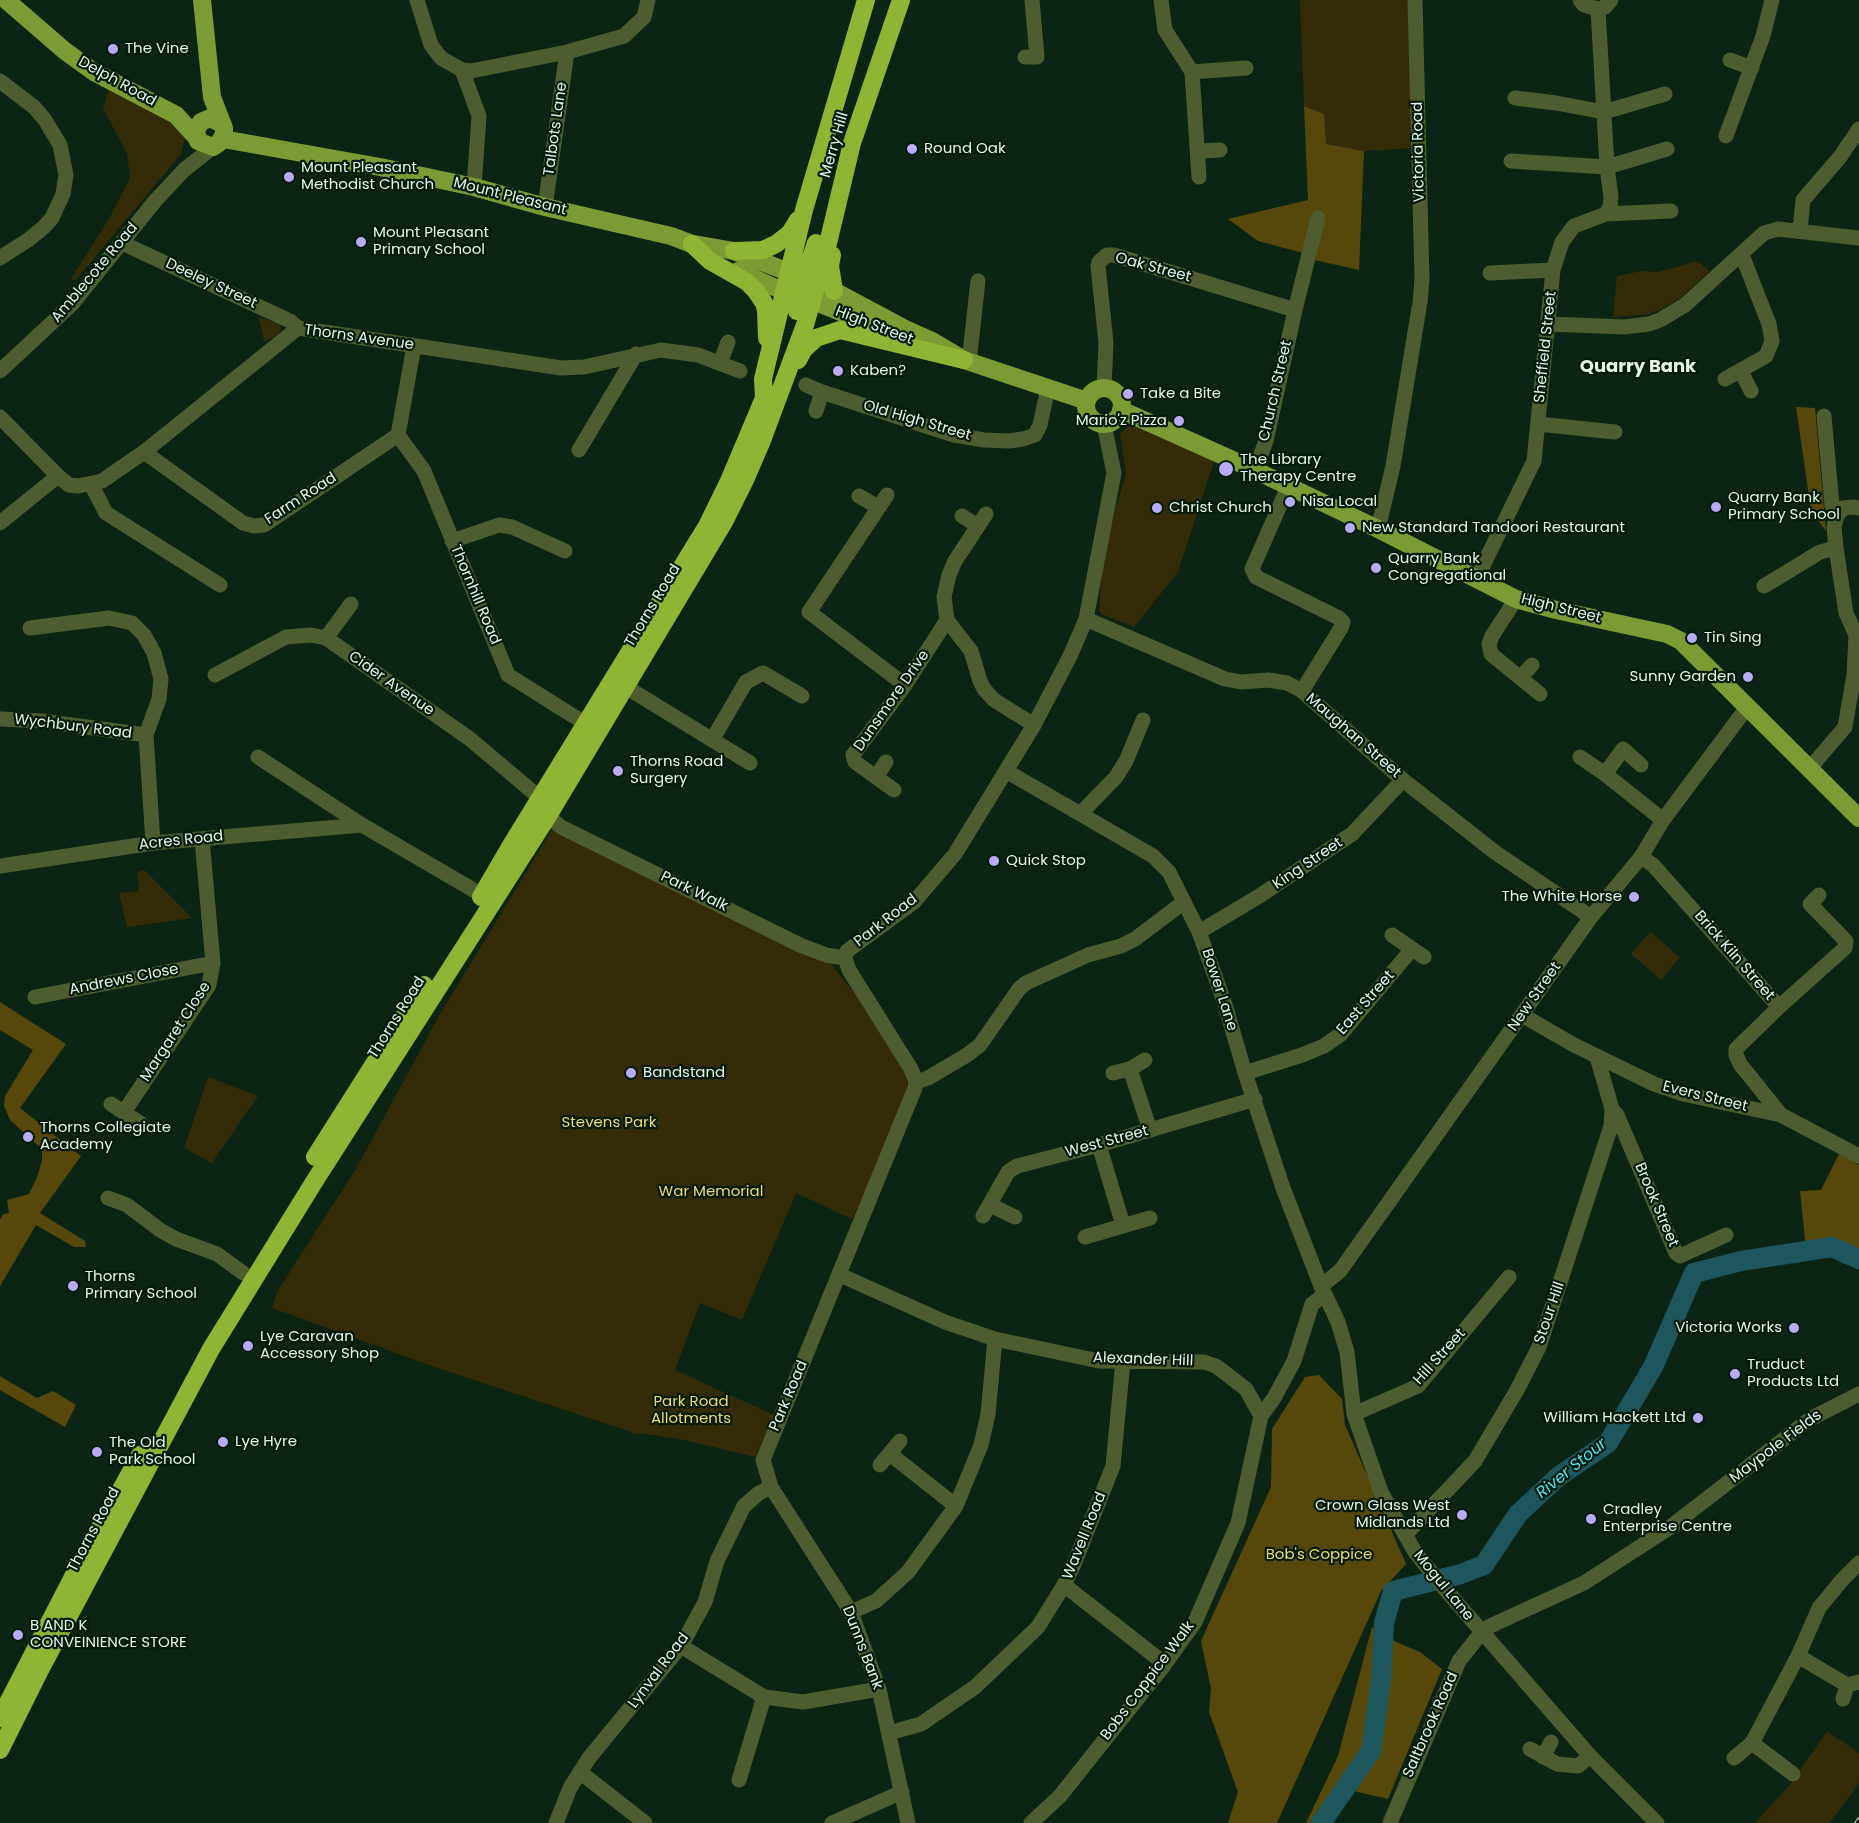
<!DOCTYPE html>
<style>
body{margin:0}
canvas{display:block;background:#0c2414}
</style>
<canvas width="1859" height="1823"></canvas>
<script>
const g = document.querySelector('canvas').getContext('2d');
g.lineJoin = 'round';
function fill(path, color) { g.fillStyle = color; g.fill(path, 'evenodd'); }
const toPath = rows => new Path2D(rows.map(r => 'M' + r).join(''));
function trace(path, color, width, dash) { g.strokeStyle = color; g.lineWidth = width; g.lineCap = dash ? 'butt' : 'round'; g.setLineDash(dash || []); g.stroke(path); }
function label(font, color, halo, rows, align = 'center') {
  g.font = font + ' Poppins,sans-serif'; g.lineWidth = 4.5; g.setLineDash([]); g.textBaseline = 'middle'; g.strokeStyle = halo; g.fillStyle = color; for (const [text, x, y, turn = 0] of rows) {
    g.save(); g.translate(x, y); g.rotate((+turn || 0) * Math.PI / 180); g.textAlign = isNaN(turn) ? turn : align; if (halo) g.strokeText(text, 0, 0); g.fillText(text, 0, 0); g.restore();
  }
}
fill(toPath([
 [1300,0,1408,0,1412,148,1364,151,1326,144,1324,114,1304,106],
 [110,86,179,126,185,138,181,154,75,281,71,279,110,217,130,178,127,154,103,108],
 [1697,261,1710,271,1684,295,1662,309,1648,314,1613,317,1617,276,1642,271,1656,272,1670,269],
 [259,317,279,324,281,329,278,334,264,342],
 [1135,426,1214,461,1178,572,1134,627,1103,615,1099,610,1104,550,1126,473,1120,434,1127,427],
 [553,828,829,961,857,997,907,1077,908,1089,868,1187,852,1219,796,1193,742,1320,700,1303,675,1370,774,1415,755,1457,684,1440,640,1433,637,1434,429,1365,272,1308,277,1292,357,1167,440,1014],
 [144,870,192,918,127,927,119,893,139,891,137,872],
 [1650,932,1680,957,1661,980,1631,954],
 [208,1077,258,1096,212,1163,184,1148],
 [1827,1731,1859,1753,1859,1783,1830,1823,1755,1823,1792,1782]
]), '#342b07');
fill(toPath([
 [1304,106,1324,114,1326,144,1364,151,1359,270,1315,260,1323,223,1303,253,1258,241,1228,219,1308,200],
 [1796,407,1815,408,1826,531,1811,510],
 [0,1002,66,1044,20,1108,81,1156,40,1213,85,1241,86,1247,74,1247,36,1225,0,1286,0,1220,3,1214,9,1213,7,1200,29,1194,37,1177,42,1161,42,1149,10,1120,4,1106,5,1096,33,1050,0,1030],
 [1840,1152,1859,1165,1859,1259,1832,1247,1809,1250,1805,1239,1800,1191,1821,1190],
 [1319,1375,1342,1399,1345,1425,1406,1564,1381,1591,1277,1823,1228,1823,1238,1792,1209,1712,1211,1689,1201,1641,1271,1487,1272,1429,1305,1377],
 [0,1376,37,1398,53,1391,76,1405,65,1427,0,1390],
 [1372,1627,1396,1642,1420,1652,1442,1669,1388,1799,1345,1789,1321,1823,1306,1823,1338,1756]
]), '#55480a');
trace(toPath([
 [1321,1823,1371,1751,1381,1680,1384,1623,1393,1591,1461,1574,1484,1565,1518,1514,1559,1476,1608,1443,1653,1367,1694,1273,1741,1261,1832,1247,1859,1259]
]), '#1e565d', 20);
trace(toPath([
 [417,0,431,45,441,58,462,70,479,116,474,187],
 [1161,0,1165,30,1192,72,1199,177],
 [1415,0,1422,279,1420,303],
 [1580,0,1584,5,1598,9,1605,7,1611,0],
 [1598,9,1607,167,1611,197,1610,207,1606,214],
 [1025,57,1037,57,1032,0],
 [1730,60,1752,68],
 [462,70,471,71,567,52,624,36,644,17,648,0],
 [1192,72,1246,68],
 [0,81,34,107,45,120,60,145,66,175,63,194,52,218,44,227,28,240,0,258],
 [1515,98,1556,103,1604,112,1665,94],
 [1726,136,1763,36,1772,0],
 [1198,151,1220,150],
 [1511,161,1607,167,1667,149],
 [545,207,567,52],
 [1800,230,1803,200,1840,157,1859,129],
 [122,243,290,321,298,328],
 [1490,273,1553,270],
 [1548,324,1624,327,1649,324,1660,320,1685,305,1764,233,1778,229,1859,238],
 [969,362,978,281],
 [720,363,728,342],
 [0,371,72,304,155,201,184,170,213,147],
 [1741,371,1751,391],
 [1725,379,1766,356,1772,341,1769,324,1742,255],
 [806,385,822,392,954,435,984,440,1009,441,1023,439,1035,435,1040,425,1048,388],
 [1104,388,1106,343,1098,266,1099,262,1107,255,1114,255,1295,310],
 [816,411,822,392],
 [0,417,58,476,69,485,78,486,102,481,144,452,298,328,561,368,584,367,661,350,698,355,740,371],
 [1538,424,1615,432],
 [398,435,424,471,508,675,586,724],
 [398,435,414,346],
 [579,450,636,354],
 [144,452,243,523,254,526,264,525,398,435],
 [1255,470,1266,441,1295,310,1318,218],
 [91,484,106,513,220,585],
 [1288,487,1252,569,1256,577,1339,618,1343,622,1341,628,1302,691],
 [887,495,809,612,905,685],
 [859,496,878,507],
 [986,514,955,561,949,575,944,597,947,620,971,651,980,681,984,689,994,700,1034,725],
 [1837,515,1843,508,1854,507,1859,508],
 [962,516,978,526],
 [0,523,58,476],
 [1378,529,1393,466,1419,308],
 [452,541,499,525,512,527,565,551],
 [1476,580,1534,461,1553,270,1562,242,1574,226,1606,214,1671,211],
 [1764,586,1820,552,1836,548],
 [1516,599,1492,636,1489,644,1491,654,1540,694],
 [1086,619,1225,679,1241,682,1268,680,1287,683,1302,691,1403,780,1496,853,1591,917],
 [30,628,109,618,132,623,144,635,154,653,161,679,159,699,146,735,153,843],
 [326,638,351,604],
 [215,675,286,637,311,635,326,638,470,739,540,798],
 [1520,678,1532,665],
 [626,687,750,763],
 [0,719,42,721,146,735],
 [712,740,746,682,763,673,802,696],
 [258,757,362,825,482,895],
 [1580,757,1605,774,1663,820],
 [1810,768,1845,727,1854,675,1856,635,1846,613,1836,548,1834,527,1837,515,1832,505,1824,416],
 [1006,771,1153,856,1169,872,1199,932,1224,1001,1245,1073,1283,1188,1321,1286,1338,1322,1347,1352,1354,1414,1381,1492,1415,1552,1444,1588,1590,1756,1657,1823],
 [1605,774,1623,749,1641,765],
 [876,777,886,762],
 [894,790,855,762,853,755,905,685,947,620],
 [1081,813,1116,777,1126,761,1143,720],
 [548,816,561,827,800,945,826,955,845,958],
 [1641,857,1653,865,1779,1007],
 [0,866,153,843,362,825],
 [1199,932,1261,895,1352,834,1403,780],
 [1392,935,1424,957],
 [35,997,213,963],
 [1522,1015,1574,1045,1654,1084,1683,1094,1781,1115,1859,1156],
 [1130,1069,1150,1130],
 [1113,1073,1130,1069,1145,1060],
 [1245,1073,1302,1055,1324,1046,1341,1034,1412,949],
 [916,1082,928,1078,967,1055,980,1045,1019,989,1026,983,1088,955,1121,946,1135,939,1184,902],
 [111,1104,140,1123],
 [1612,1109,1617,1115,1676,1253,1680,1256,1726,1235],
 [124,1112,209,985,213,963,202,839],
 [1781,1115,1740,1064,1736,1055,1736,1049,1779,1007,1845,948,1846,941,1810,904,1819,895],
 [1099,1145,1123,1225],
 [108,1198,127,1205,160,1230,176,1239,217,1254,243,1273],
 [990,1205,1015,1217],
 [983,1216,1008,1172,1017,1166,1099,1145,1255,1099],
 [1085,1237,1150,1218],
 [840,1275,945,1322,995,1339,1099,1361,1204,1362,1216,1366,1246,1389,1261,1416],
 [1321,1286,1340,1271,1591,917,1641,857,1663,820,1748,706],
 [1354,1414,1418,1386,1509,1277],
 [890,1454,956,1506],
 [880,1465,900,1441],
 [1405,1535,1475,1461,1517,1390,1539,1347,1611,1126,1612,1109,1597,1057],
 [1064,1585,1165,1664],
 [851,1612,876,1601,908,1572,956,1506,981,1445,988,1414,995,1339],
 [681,1646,764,1697,803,1702,879,1689],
 [1798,1656,1847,1685],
 [1843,1699,1847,1685,1859,1682],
 [889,1733,921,1724,975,1687,1038,1627,1064,1585,1074,1564,1113,1466,1123,1361],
 [1752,1743,1793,1774],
 [1530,1749,1557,1764,1578,1766,1590,1756],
 [1543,1757,1551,1742],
 [1734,1758,1752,1743,1798,1656,1819,1608,1842,1580,1859,1563],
 [580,1772,645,1823],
 [739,1780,764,1697],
 [556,1823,570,1788,589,1758,681,1646,705,1602,717,1561,744,1506,759,1493,771,1487],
 [832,1823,902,1792],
 [908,1823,879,1689,851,1612,771,1487,763,1460,915,1088,916,1082,911,1069,849,970,845,958,847,951,914,902,955,854,1034,725,1070,656,1086,619,1114,473,1104,424],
 [1031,1823,1060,1796,1165,1664,1195,1622,1238,1523,1261,1416,1274,1398,1294,1361,1312,1304,1325,1294],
 [1390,1823,1459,1661,1481,1633,1490,1626,1584,1583,1669,1528,1810,1419,1859,1394]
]), '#4e5d2f', 15);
trace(toPath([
 [6,0,65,51,94,72,176,115,196,137],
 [202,0,212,97,224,128,224,134,219,143,213,147,198,141,196,130,201,122,210,118,220,123],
 [223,139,380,167,474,187,545,207,671,236,692,244,705,253],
 [694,244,734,251,804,278,834,291,905,329,932,341,959,357],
 [738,271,771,286,801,296,909,340],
 [949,355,1087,401],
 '1086 406a18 18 0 1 1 36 0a18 18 0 1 1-36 0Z',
 [1121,410,1246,466,1378,529,1516,599,1556,610,1667,634,1681,641,1859,818]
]), '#7d9b34', 18);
trace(toPath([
 [692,244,710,261,747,282,756,291,764,303,766,310,767,338],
 [734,251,763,250,776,244,790,233,798,220],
 [832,255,830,266,834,291],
 [797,311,804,278,816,243],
 [798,360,804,349,816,338,840,330,964,360],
 [481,897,510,847,707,526,729,481,764,398,763,379,804,210,866,0],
 [315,1157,424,985],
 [0,1718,74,1575,140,1455],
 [0,1750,40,1670,211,1349,314,1182,548,816,724,522,745,480,761,443,805,325,824,260,852,143,901,0]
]), '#90b433', 18);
const rail = toPath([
 [1857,1823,1859,1820]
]);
trace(rail, '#aabaae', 5);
trace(rail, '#041b0b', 3, [9]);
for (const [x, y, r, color] of [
 [113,49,6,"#b8abf7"],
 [912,149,6,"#b8abf7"],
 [289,177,6,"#b8abf7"],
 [361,242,6,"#b8abf7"],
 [838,371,6,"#b8abf7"],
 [1128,394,6,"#b8abf7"],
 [1179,421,6,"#b8abf7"],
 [1226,469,8,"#b8abf7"],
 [1290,502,6,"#b8abf7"],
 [1716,507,6,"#b8abf7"],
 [1157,508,6,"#b8abf7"],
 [1350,528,6,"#b8abf7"],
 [1376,568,6,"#b8abf7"],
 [1692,638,6,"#b8abf7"],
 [1748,677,6,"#b8abf7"],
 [618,771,6,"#b8abf7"],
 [994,861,6,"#b8abf7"],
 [1634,897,6,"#b8abf7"],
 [631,1073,6,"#b8abf7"],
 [28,1137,6,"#b8abf7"],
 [73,1286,6,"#b8abf7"],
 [1794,1328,6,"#b8abf7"],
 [248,1346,6,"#b8abf7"],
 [1735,1374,6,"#b8abf7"],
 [1698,1418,6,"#b8abf7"],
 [223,1442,6,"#b8abf7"],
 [97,1452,6,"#b8abf7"],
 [1462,1515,6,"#b8abf7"],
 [1591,1519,6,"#b8abf7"],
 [18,1635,6,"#b8abf7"]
]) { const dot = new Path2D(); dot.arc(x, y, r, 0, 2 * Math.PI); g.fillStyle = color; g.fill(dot); trace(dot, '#041b0b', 2); }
label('15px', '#e6f4e9', '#041b0b', [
 ["The Vine",125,49],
 ["Round Oak",924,149],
 ["Mount Pleasant",301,168],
 ["Methodist Church",301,185],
 ["Mount Pleasant",373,233],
 ["Primary School",373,250],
 ["Kaben?",850,371],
 ["Take a Bite",1140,394],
 ["Mario'z Pizza",1167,421,"right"],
 ["The Library",1240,460],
 ["Therapy Centre",1240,477],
 ["Quarry Bank",1728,498],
 ["Primary School",1728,515],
 ["Nisa Local",1302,502],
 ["Christ Church",1169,508],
 ["New Standard Tandoori Restaurant",1362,528],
 ["Quarry Bank",1388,559],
 ["Congregational",1388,576],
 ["Tin Sing",1704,638],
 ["Sunny Garden",1736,677,"right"],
 ["Thorns Road",630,762],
 ["Surgery",630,779],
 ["Quick Stop",1006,861],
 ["The White Horse",1622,897,"right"],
 ["Bandstand",643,1073],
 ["Thorns Collegiate",40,1128],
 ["Academy",40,1145],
 ["Thorns",85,1277],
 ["Primary School",85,1294],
 ["Victoria Works",1782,1328,"right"],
 ["Lye Caravan",260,1337],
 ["Accessory Shop",260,1354],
 ["Truduct",1747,1365],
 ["Products Ltd",1747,1382],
 ["William Hackett Ltd",1686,1418,"right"],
 ["Lye Hyre",235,1442],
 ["The Old",109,1443],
 ["Park School",109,1460],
 ["Crown Glass West",1450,1506,"right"],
 ["Midlands Ltd",1450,1523,"right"],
 ["Cradley",1603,1510],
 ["Enterprise Centre",1603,1527],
 ["B AND K",30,1626],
 ["CONVEINIENCE STORE",30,1643]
], 'left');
label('15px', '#e6f4e9', '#041b0b', [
 ["Delph Road",117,82,29],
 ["Talbots Lane",556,129,-82],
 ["Merry Hill",835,145,-74],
 ["Victoria Road",1419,152,-91],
 ["Mount Pleasant",510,197,14],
 ["Oak Street",1153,268,15],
 ["Amblecote Road",95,273,-50],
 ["Deeley Street",211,284,25],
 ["High Street",874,326,21],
 ["Thorns Avenue",359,338,8],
 ["Sheffield Street",1546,347,-84],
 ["Church Street",1276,391,-77],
 ["Old High Street",917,421,16],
 ["Farm Road",301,499,-33],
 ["Thornhill Road",475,595,67],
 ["Thorns Road",653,606,-59],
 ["High Street",1561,609,14],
 ["Cider Avenue",391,684,35],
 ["Dunsmore Drive",892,701,-55],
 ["Wychbury Road",73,727,7],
 ["Maughan Street",1353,736,41],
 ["Acres Road",181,841,-6],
 ["King Street",1308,864,-34],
 ["Park Walk",694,892,26],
 ["Park Road",886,921,-38],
 ["Brick Kiln Street",1734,956,49],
 ["Andrews Close",124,980,-11],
 ["Bower Lane",1219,990,72],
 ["New Street",1535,997,-55],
 ["East Street",1366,1003,-49],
 ["Thorns Road",397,1018,-58],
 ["Margaret Close",176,1032,-57],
 ["Evers Street",1705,1097,14],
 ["West Street",1107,1142,-15],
 ["Brook Street",1656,1205,67],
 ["Stour Hill",1550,1313,-71],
 ["Hill Street",1440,1357,-48],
 ["Alexander Hill",1143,1360,2],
 ["Park Road",789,1396,-67],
 ["Maypole Fields",1776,1447,-37],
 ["Thorns Road",94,1530,-62],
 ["Wavell Road",1085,1536,-68],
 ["Mogul Lane",1443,1586,51],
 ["Dunns Bank",862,1648,69],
 ["Lynval Road",659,1671,-53],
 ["Bobs Coppice Walk",1148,1681,-53],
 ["Saltbrook Road",1431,1725,-66]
]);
label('15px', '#f2da71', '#041b0b', [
 ["Stevens Park",609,1123],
 ["War Memorial",711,1192],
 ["Park Road",691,1402],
 ["Allotments",691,1419],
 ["Bob's Coppice",1319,1555]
]);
label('italic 16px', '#4ce5f9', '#041b0b', [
 ["River Stour",1572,1469,-39]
]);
label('bold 18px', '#e6f4e9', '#041b0b', [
 ["Quarry Bank",1638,367]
]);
</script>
